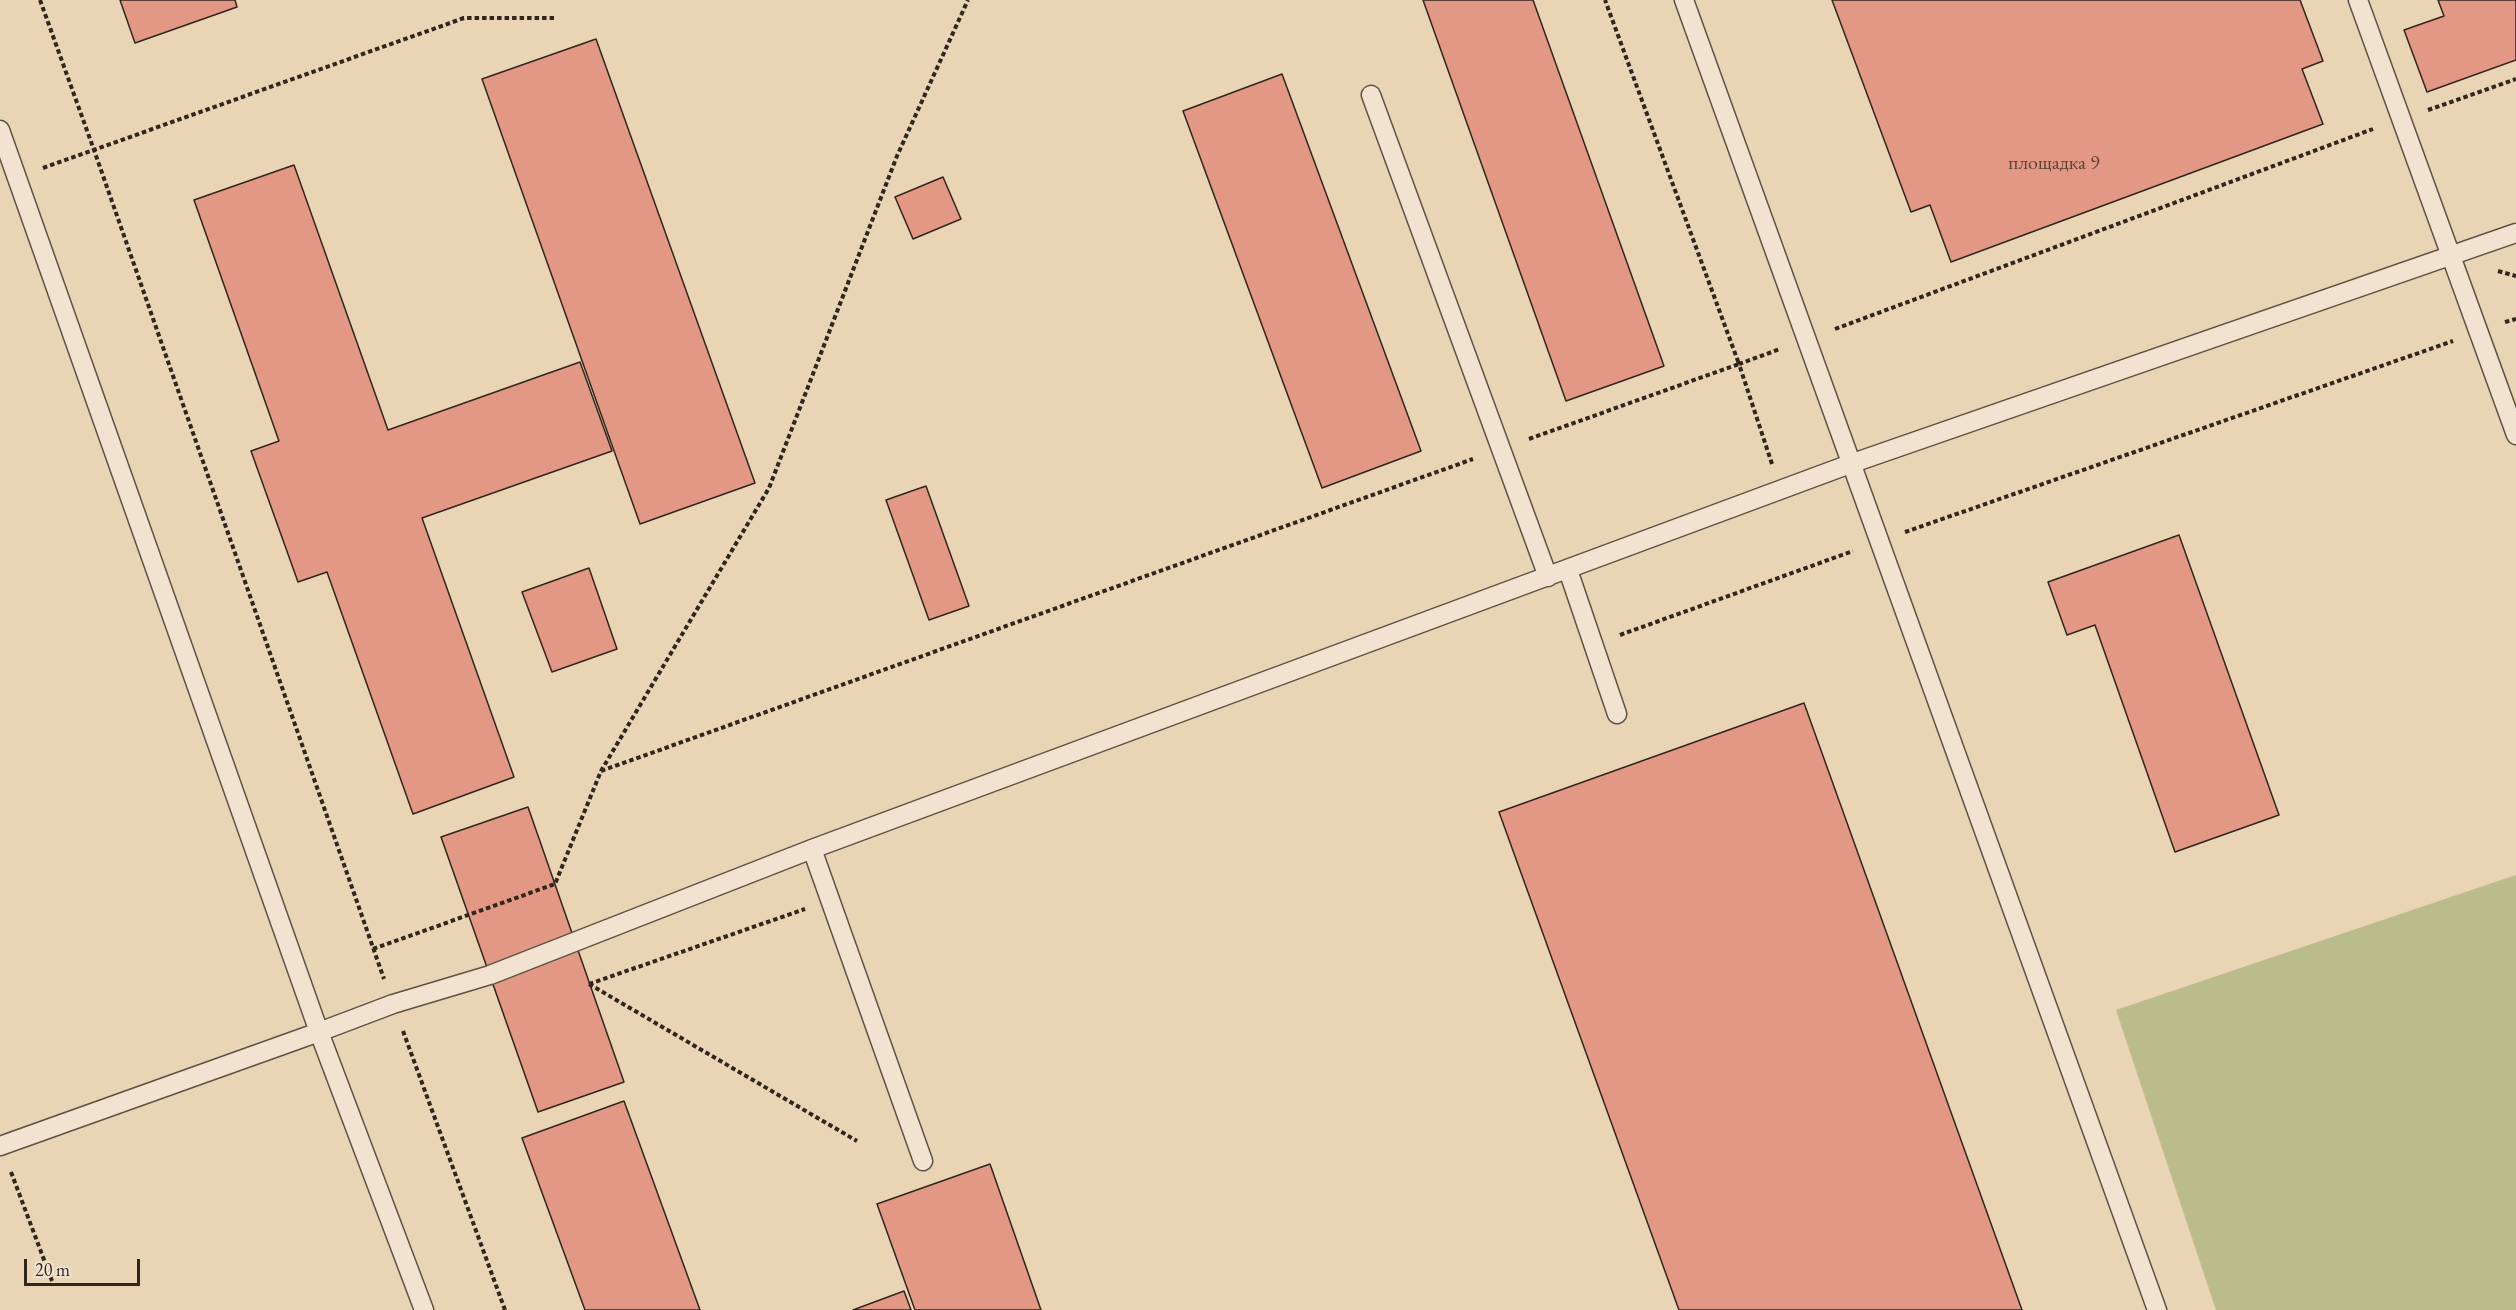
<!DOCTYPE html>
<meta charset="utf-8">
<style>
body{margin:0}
#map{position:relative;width:2516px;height:1310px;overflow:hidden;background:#e9d4b6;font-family:"EB Garamond",serif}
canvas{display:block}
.scale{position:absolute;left:24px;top:1259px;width:116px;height:27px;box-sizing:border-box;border:3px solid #30261c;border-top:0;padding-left:8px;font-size:18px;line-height:21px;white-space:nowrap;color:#30261c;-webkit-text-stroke:4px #f1e3d0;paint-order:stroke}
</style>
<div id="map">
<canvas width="2516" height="1310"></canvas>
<div class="scale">20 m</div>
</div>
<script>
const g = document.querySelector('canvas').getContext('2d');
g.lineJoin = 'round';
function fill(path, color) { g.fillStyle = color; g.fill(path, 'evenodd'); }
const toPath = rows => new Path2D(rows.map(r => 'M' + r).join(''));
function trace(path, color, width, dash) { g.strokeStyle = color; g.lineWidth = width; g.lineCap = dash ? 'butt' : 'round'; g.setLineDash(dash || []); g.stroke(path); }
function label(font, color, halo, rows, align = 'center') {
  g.font = font + ' "EB Garamond",serif'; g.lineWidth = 6; g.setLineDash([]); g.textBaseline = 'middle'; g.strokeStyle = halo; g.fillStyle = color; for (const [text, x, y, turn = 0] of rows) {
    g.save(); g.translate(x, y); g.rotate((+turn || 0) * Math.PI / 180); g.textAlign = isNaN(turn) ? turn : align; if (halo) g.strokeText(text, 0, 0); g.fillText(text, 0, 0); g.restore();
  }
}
fill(toPath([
 [2516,875,2516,1310,2216,1310,2116,1010]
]), '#babc8b');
const building = toPath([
 [120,0,235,0,237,7,135,43,120,0],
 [1423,0,1533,0,1664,366,1566,401,1423,0],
 [1832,0,2300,0,2323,61,2302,69,2323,124,1951,262,1930,205,1911,212,1832,0],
 [2438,0,2516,0,2516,60,2427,92,2404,30,2444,16,2438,0],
 [596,39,755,483,640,524,482,79,596,39],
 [1282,74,1421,451,1322,488,1183,111,1282,74],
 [294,165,388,430,580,362,612,451,422,518,514,777,413,814,327,572,298,582,251,451,279,441,194,200,294,165],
 [943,177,961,219,913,239,895,197,943,177],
 [926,486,969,606,929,620,886,500,926,486],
 [2179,535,2279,815,2175,852,2095,625,2067,635,2048,582,2179,535],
 [589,568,617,649,552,672,522,592,589,568],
 [1804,703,2022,1310,1679,1310,1499,812,1804,703],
 [528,807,624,1082,538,1112,441,837,528,807],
 [624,1101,700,1310,585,1310,522,1138,624,1101],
 [990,1164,1041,1310,915,1310,877,1204,990,1164],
 [904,1291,911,1310,853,1310,904,1291]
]);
fill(building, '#e39885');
trace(building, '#30261c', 1.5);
const service = toPath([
 [1684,0,2157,1310],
 [2358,0,2516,435],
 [1371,95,1548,577],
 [0,130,319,1032,393,1004,490,975,812,849,1850,464,2516,233],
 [1568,570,1617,714],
 [812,849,923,1161],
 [0,1146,319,1032,424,1310]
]);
trace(service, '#5e5242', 21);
trace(toPath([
 [40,0,94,150,384,979],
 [2428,110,2516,79],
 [43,168,464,18,554,18],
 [2498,271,2516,276],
 [2505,322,2516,319],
 [1835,329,2373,129],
 [1529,439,1739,364,1605,0],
 [1772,464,1739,364,1780,349],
 [1905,532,2453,341],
 [1620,635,1853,551],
 [601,771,1473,459],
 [373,949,555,884,601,771,769,488,897,156,968,0],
 [589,984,857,1141],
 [589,984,805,909],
 [403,1031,505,1310],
 [11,1172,52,1281]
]), '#30261c', 4, [4.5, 3]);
trace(service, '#f1e3d0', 18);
label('20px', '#5d4236', null, [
 ["площадка 9",2054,164]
]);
</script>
